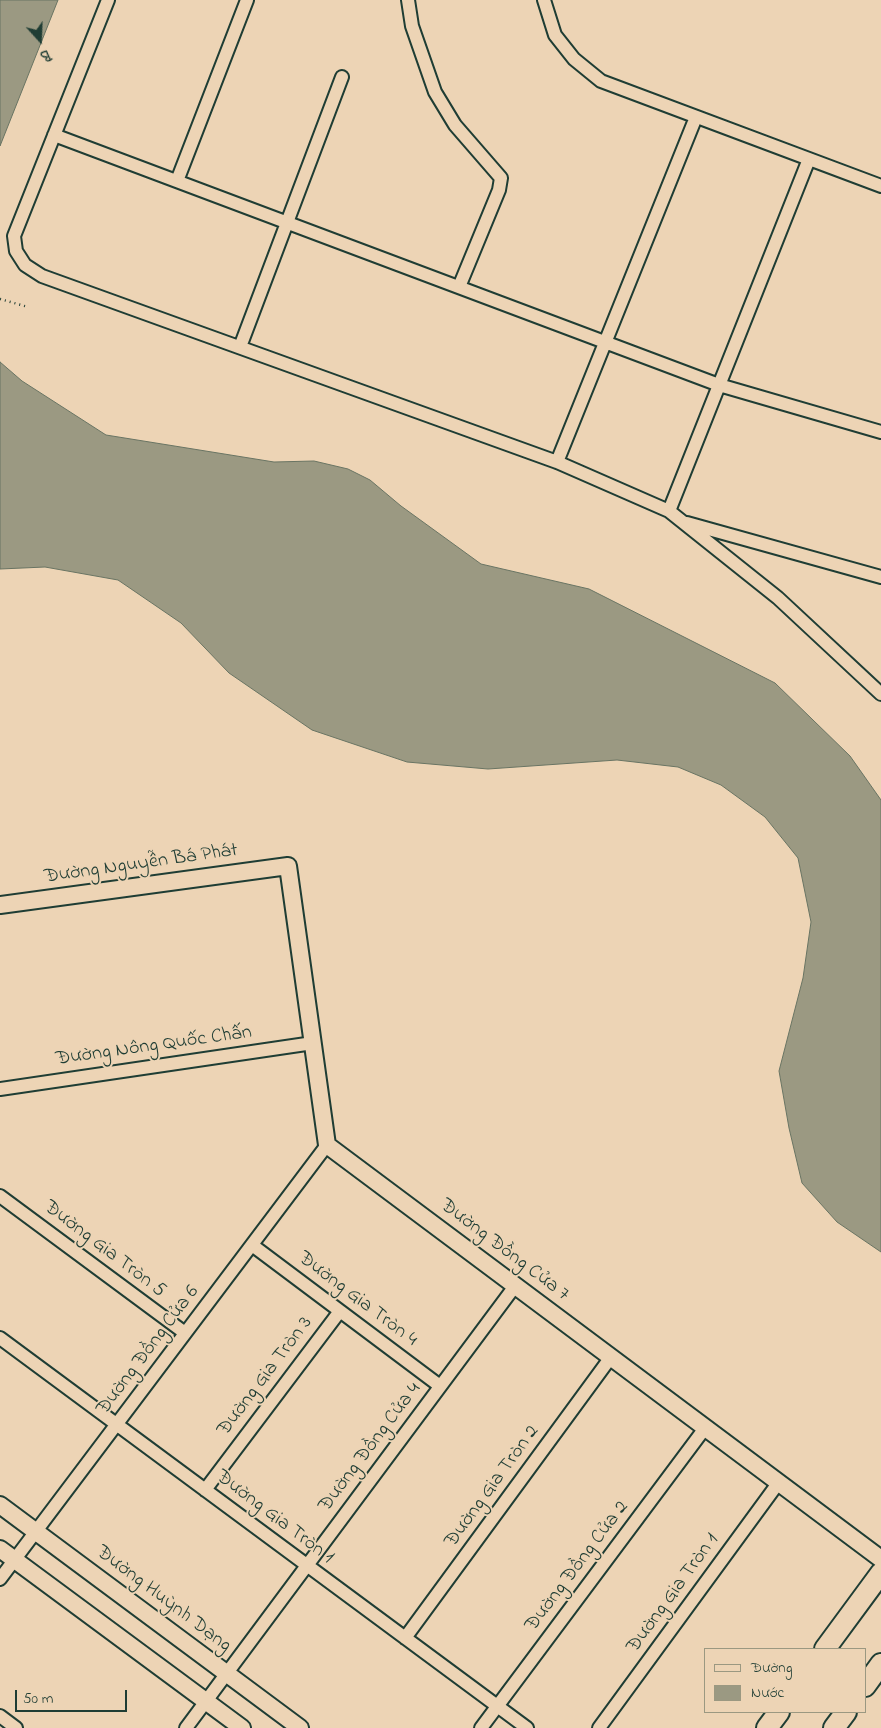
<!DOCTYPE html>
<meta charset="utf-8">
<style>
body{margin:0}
#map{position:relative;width:881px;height:1728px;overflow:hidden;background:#edd4b5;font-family:"Indie Flower",sans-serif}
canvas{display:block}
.legend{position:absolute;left:704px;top:1648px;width:162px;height:65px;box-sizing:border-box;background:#edd4b5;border:1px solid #9b9881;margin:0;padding:6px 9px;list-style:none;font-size:15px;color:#1f3d34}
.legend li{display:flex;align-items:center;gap:10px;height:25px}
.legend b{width:25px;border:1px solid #9b9881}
.north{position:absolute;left:15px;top:15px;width:50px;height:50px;-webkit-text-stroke:4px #edd4b5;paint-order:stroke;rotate:160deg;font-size:14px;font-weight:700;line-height:20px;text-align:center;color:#1f3d34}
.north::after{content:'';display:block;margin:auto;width:18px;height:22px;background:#1f3d34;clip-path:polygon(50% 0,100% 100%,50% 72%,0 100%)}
.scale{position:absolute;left:15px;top:1690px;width:112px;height:22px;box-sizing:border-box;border:2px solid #1f3d34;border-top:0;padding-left:6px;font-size:15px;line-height:18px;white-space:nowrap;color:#1f3d34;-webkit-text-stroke:4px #edd4b5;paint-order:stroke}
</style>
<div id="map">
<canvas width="881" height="1728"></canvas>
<ul class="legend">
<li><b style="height:6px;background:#edd4b5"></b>Đường</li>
<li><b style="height:14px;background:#9b9982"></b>Nước</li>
</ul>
<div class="north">B</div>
<div class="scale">50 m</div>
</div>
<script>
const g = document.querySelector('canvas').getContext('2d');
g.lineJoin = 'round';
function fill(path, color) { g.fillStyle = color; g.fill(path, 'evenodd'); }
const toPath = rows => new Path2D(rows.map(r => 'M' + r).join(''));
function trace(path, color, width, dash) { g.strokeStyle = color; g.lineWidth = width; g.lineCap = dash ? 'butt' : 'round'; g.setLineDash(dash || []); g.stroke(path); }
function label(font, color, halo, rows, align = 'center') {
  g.font = font + ' "Indie Flower",sans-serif'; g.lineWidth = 4; g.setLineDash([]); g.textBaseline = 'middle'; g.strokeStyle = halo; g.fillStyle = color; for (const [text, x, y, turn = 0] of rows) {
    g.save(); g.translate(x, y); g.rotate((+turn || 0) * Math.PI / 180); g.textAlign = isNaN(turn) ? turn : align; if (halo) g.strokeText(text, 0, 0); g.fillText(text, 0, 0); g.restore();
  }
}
const water = toPath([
 [0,0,58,0,0,146,0,0],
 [0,362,22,381,106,435,274,462,314,461,348,469,370,480,401,506,481,564,589,589,775,683,850,756,881,800,881,1252,837,1222,802,1183,789,1128,779,1071,803,978,811,922,798,858,765,817,721,785,678,767,617,760,488,769,407,762,312,730,229,673,181,623,118,580,45,567,0,569,0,362]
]);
fill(water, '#9b9982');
trace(water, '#697463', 1);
const minor = toPath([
 [108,0,14,236,16,251,25,265,42,276,557,462,669,511,778,598,881,694],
 [408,0,412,26,435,92,455,125,501,178,499,190,459,287],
 [544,0,555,35,574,59,601,81,881,186],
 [54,135,719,385,881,432],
 [177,181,247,0],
 [240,347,342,77],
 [557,462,696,117],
 [669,511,809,159],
 [687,523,881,577],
 [0,1089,313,1043],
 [0,1196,185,1333],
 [252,1245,440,1386],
 [0,1338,527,1728],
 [205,1490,340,1311],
 [0,1579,327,1145],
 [405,1638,611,1357],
 [0,1716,16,1728],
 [186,1728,515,1286],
 [481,1728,705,1428],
 [599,1728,779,1482]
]);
const tertiary = toPath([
 [0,905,288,866,327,1145,881,1559],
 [0,1505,300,1728],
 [0,1549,242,1728]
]);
const primary = toPath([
 [825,1649,881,1573],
 [865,1686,881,1664],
 [767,1728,779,1712],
 [834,1728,846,1712]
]);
trace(minor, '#1f3d34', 16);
trace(tertiary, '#1f3d34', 20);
trace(primary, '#1f3d34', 24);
trace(toPath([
 [0,299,28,307]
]), '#1f3d34', 2.5, [1, 4]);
trace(minor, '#edd4b5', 12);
trace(tertiary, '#edd4b5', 16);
trace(primary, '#edd4b5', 20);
label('20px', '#1f3d34', '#edd4b5', [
 ["Đường Nguyễn Bá Phát",141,865,-8],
 ["Đường Nông Quốc Chấn",154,1047,-8],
 ["Đường Gia Tròn 5",104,1250,37],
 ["Đường Đồng Cửa 7",504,1251,37],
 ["Đường Gia Tròn 4",357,1300,37],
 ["Đường Đồng Cửa 6",149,1351,-53],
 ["Đường Gia Tròn 3",266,1377,-53],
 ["Đường Đồng Cửa 4",371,1448,-53],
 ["Đường Gia Tròn 2",493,1487,-54],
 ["Đường Gia Tròn 1",274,1518,37],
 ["Đường Đồng Cửa 2",578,1567,-53],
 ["Đường Gia Tròn 1",674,1594,-54],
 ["Đường Huỳnh Dạng",163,1600,37]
]);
</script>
